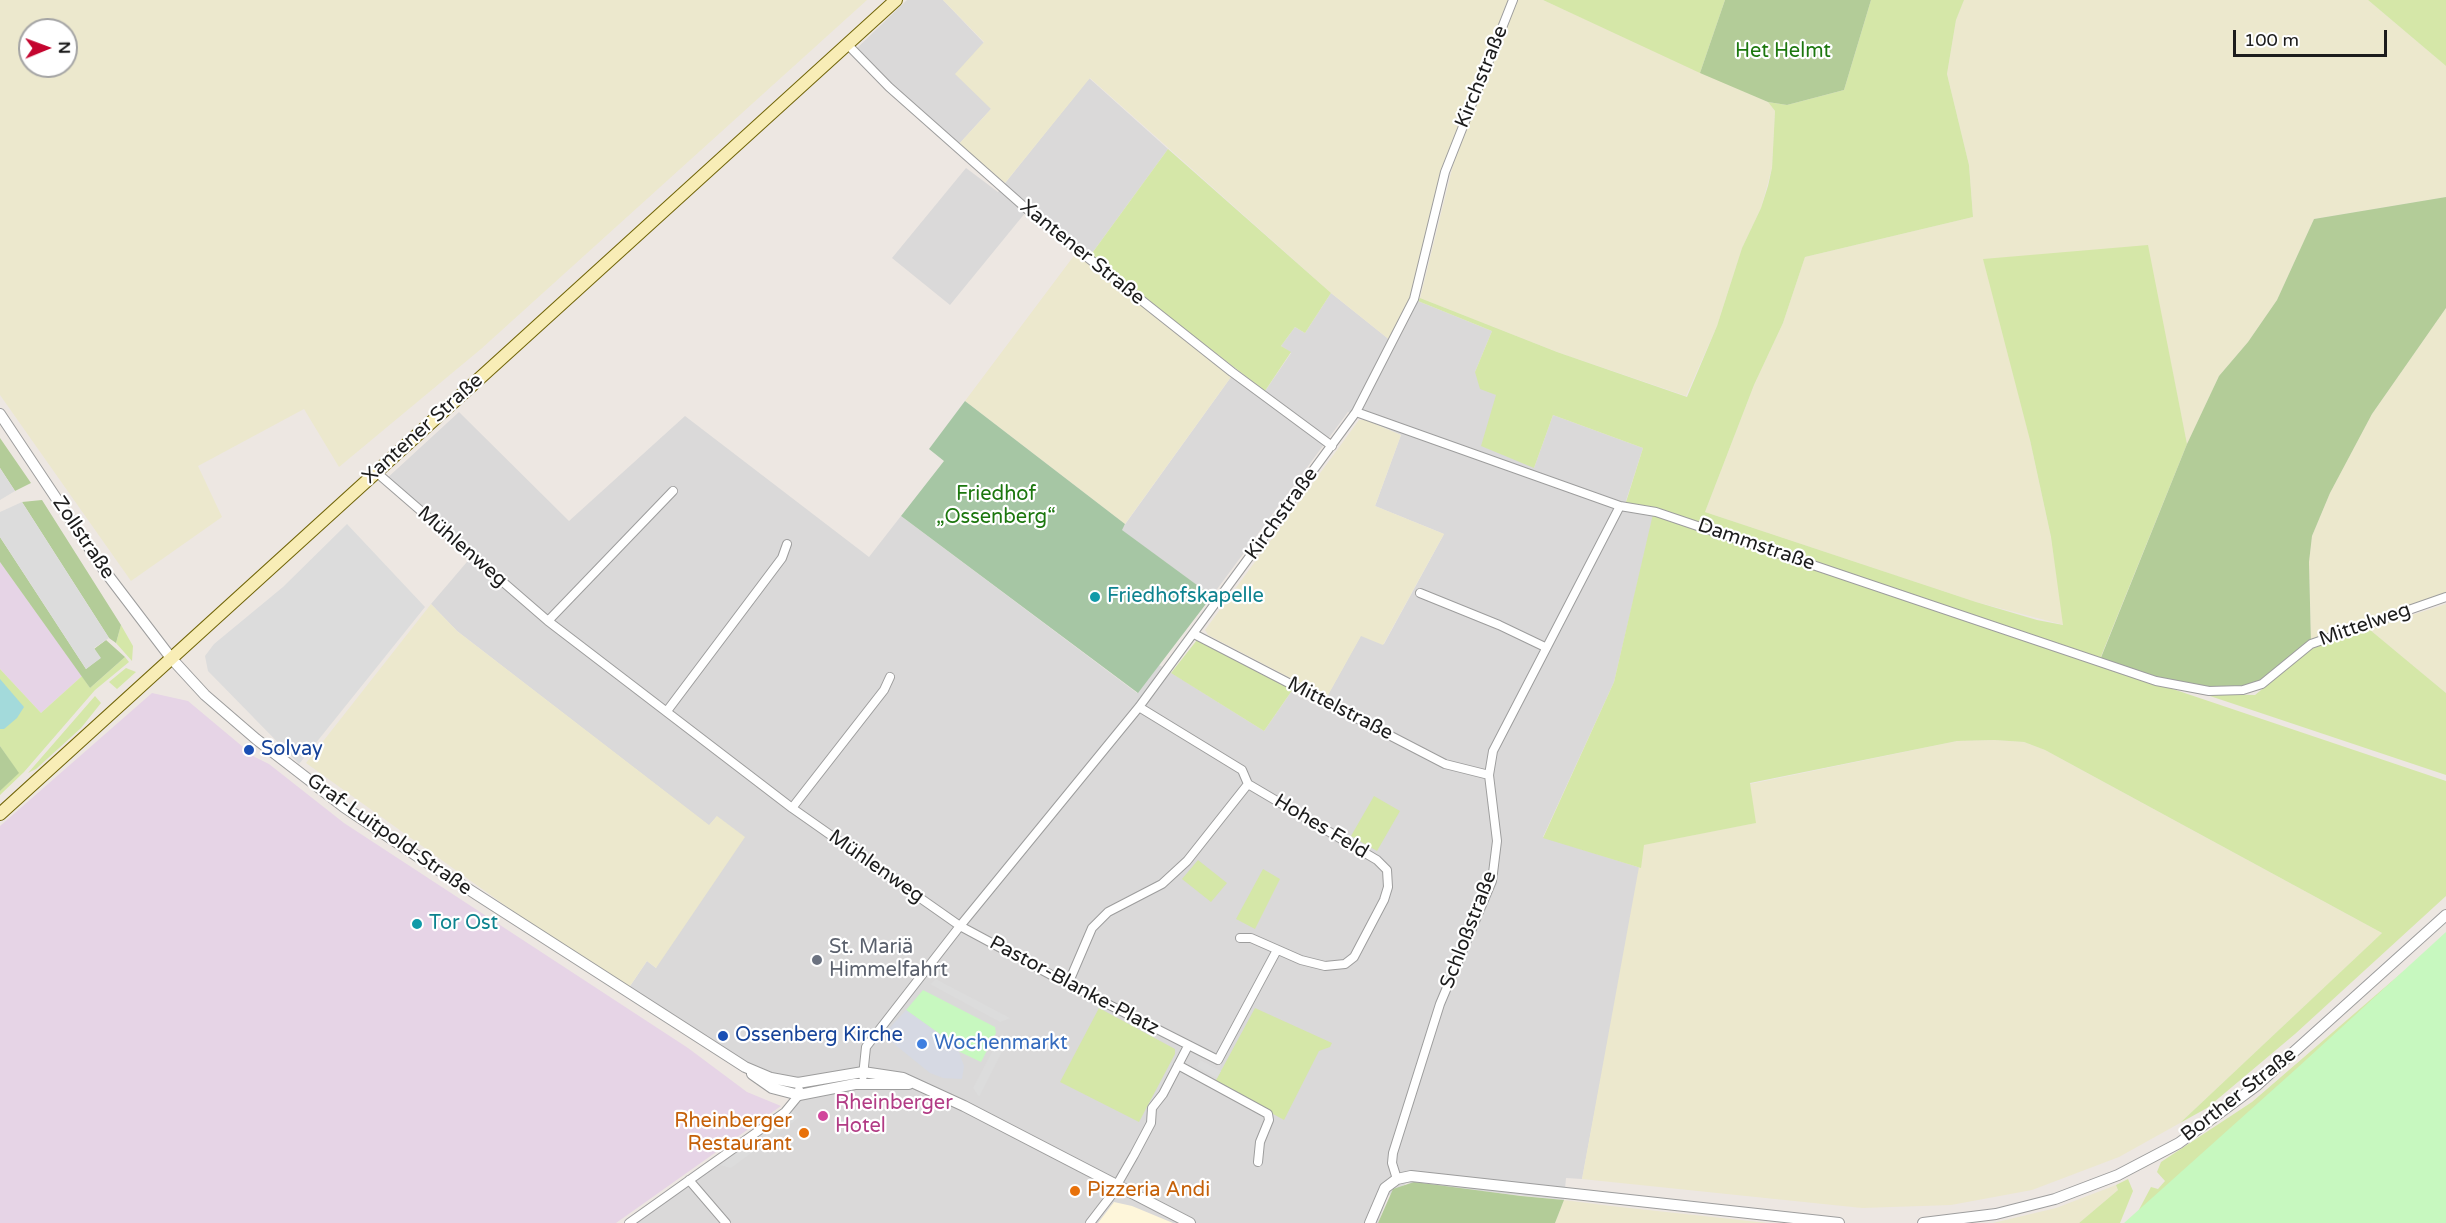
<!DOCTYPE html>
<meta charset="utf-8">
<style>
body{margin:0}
#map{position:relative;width:2446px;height:1223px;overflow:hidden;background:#ede7e2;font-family:"Varela Round",sans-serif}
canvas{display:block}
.north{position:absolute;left:18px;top:18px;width:60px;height:60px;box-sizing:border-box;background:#fff;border:2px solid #a4a4a4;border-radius:50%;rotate:89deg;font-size:16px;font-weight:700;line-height:24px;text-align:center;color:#1c1c1c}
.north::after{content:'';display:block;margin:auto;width:21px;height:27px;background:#c4052f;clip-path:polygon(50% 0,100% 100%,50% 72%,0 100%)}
.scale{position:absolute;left:2233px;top:30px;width:154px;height:27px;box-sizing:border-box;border:3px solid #1c1c1c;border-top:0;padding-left:8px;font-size:18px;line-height:21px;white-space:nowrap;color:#1c1c1c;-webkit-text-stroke:4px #fff;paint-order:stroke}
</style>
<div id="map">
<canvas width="2446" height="1223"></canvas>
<div class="north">N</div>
<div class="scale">100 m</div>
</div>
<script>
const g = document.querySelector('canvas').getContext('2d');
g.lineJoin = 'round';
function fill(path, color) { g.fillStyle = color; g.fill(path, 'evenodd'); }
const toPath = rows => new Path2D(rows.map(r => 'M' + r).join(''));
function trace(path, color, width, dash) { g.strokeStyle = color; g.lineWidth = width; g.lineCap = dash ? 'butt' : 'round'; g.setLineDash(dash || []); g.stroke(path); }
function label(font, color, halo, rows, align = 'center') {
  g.font = font + ' "Varela Round",sans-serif'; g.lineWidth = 4.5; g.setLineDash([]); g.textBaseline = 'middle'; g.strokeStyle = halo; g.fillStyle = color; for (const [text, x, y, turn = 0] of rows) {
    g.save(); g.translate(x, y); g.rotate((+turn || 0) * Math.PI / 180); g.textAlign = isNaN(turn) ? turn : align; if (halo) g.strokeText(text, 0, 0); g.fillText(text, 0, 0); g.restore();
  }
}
fill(toPath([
 [907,0,943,0,984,43,991,109,959,144,898,91,857,48],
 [1089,78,1168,149,1090,256,1030,207,950,305,892,258,966,168,998,192],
 [1331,293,1396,345,1418,301,1492,331,1475,372,1496,395,1534,468,1553,415,1643,448,1626,501,1655,509,1614,682,1543,837,1641,868,1582,1179,1566,1178,1564,1200,1407,1183,1388,1196,1378,1223,629,1223,785,1112,798,1083,771,1078,626,992,647,961,656,968,717,816,709,826,457,631,431,604,472,556,385,480,459,412,569,521,685,416,869,557,901,516,1137,693,1159,665,1264,731,1291,692,1321,707,1361,635,1384,644,1444,534,1375,506,1401,435,1348,412,1212,596,1121,530,1231,377,1261,397,1291,353,1281,346,1295,327,1305,333]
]), '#dad9d9');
fill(toPath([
 [0,562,82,676,41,713,0,669],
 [152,693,188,701,255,757,269,764,344,823,688,1048,747,1092,781,1106,616,1223,0,1223,0,826]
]), '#e6d4e6');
fill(toPath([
 [1114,1202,1132,1206,1173,1223,1098,1223]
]), '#fef6da');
fill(toPath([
 [0,0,867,0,481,349,339,467,304,409,198,466,222,517,131,581,0,395],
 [30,30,66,30,66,66,30,66],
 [943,0,1508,0,1443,170,1412,299,1391,341,1331,293,1090,78,1005,183,959,144,991,109,955,74,984,42],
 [1516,0,1543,0,1768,102,1775,111,1772,168,1761,208,1742,248,1717,326,1686,396,1557,352,1420,298,1454,161],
 [1964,0,2368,0,2446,66,2446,197,2314,219,2277,300,2248,342,2219,376,2187,444,2166,340,2030,440,2051,537,2064,625,1976,602,1705,512,1754,385,1783,323,1805,257,1973,217,1969,165,1947,74,1956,20],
 [1076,253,1231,377,1125,524,965,401],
 [2446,308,2446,595,2311,639,2309,562,2312,536,2330,493,2372,414],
 [1359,420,1366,420,1401,435,1375,506,1444,534,1383,645,1361,636,1327,697,1208,635,1205,630],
 [431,604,457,631,709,825,717,816,745,837,656,968,647,961,626,992,306,763],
 [2446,604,2446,693,2369,629],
 [1994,740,2024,742,2045,750,2382,933,2180,1123,2119,1157,2032,1190,1951,1205,1862,1208,1582,1179,1643,845,1755,823,1750,784,1957,741],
 [2116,1185,2118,1190,2079,1223,1993,1223,2056,1208],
 [1564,1200,1611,1206,1768,1223,1555,1223]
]), '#ece8cd');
fill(toPath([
 [1543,0,1725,0,1700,73],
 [1871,0,1964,0,1956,20,1947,74,1969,165,1973,217,1805,257,1783,323,1754,385,1705,512,1976,602,2037,620,2063,625,2051,537,2030,440,1983,259,2148,245,2187,444,2100,659,1626,502,1643,448,1553,415,1534,468,1481,446,1496,395,1480,389,1475,372,1492,331,1418,301,1420,298,1557,352,1687,397,1717,326,1742,248,1761,208,1768,186,1772,168,1775,111,1768,102,1787,105,1844,90],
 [2368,0,2446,0,2446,66],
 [1168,149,1331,293,1305,333,1295,327,1281,346,1291,352,1265,391,1090,256],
 [1653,514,2446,781,2446,896,2295,1034,2207,1108,2180,1123,2382,933,2045,750,2024,742,1994,740,1957,741,1750,783,1756,823,1644,845,1641,868,1543,838,1614,682],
 [121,625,133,646,132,661,116,643],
 [2369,629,2446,693,2446,775,2204,694,2255,695,2308,651,2327,641],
 [1197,640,1293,689,1264,731,1171,673],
 [125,657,129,662,95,690,24,772,0,795,0,791,18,773,0,746,0,669,41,713,82,676,90,688],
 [126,668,136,672,117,689,109,682],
 [95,696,101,703,81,728,36,769,28,773],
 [1374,796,1400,811,1377,851,1351,836],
 [1198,860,1227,883,1211,902,1182,879],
 [1263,869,1280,879,1255,929,1236,919],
 [2406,969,2133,1221,2151,1187,2158,1189,2165,1181,2157,1172,2161,1162,2252,1102],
 [1099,1008,1175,1049,1175,1054,1139,1122,1060,1082],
 [1255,1008,1332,1043,1330,1047,1319,1051,1284,1120,1215,1082],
 [2128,1179,2133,1191,2120,1223,2079,1223,2118,1190,2116,1185]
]), '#d5e7a8');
fill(toPath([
 [1725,0,1871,0,1844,90,1787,105,1768,102,1700,73],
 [2446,197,2446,308,2372,414,2330,493,2312,536,2309,562,2311,644,2262,684,2209,691,2156,681,2100,660,2187,444,2219,376,2248,342,2277,300,2314,219],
 [0,438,31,483,15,491,0,468],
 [42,500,121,625,116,643,109,638,22,502],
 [0,537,86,669,100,658,94,649,106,640,125,657,90,688,0,562],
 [0,746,19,773,0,791],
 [1414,1182,1521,1196,1564,1200,1555,1223,1378,1223,1393,1189]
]), '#b3cc98');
fill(toPath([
 [965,401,1125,524,1122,530,1212,596,1138,693,901,516,944,461,929,449]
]), '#a6c6a4');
fill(toPath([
 [2446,932,2446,1223,2124,1223,2296,1069],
 [923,990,995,1027,996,1033,981,1062,960,1052,948,1040,906,1010]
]), '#c7f8bf');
fill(toPath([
 [0,468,15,491,0,500],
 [22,502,109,638,94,648,101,658,86,669,0,537,0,512],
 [347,524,425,607,299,764,208,671,205,656,214,644,283,587],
 [936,979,945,984,1010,1018,1000,1022,930,984],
 [1002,1033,1008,1040,979,1097,973,1088],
 [1200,1060,1221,1071,1217,1078,1197,1067],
 [793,1111,800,1117,731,1168,720,1165]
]), '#dcdcdc');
fill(toPath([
 [906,1010,948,1040,959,1052,964,1066,962,1079,943,1078,930,1073,883,1035]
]), '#d6d9e3');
fill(toPath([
 [0,679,24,707,17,718,4,729,0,729]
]), '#a3dadb');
const minor = toPath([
 [847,44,889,87,1029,211,1232,372,1332,446],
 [1356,412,1620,506,1656,512,2156,681,2209,691,2243,690,2262,684,2311,644,2446,597],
 [376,472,548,621,792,808,960,926,1068,984,1218,1060,1277,950],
 [1420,593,1499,625,1545,647],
 [548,621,673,491],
 [1194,634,1445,764,1489,775],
 [1139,707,1242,770,1248,784,1377,860,1387,870,1388,887,1384,900,1354,957,1345,964,1325,966,1301,960,1251,938,1240,938],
 [667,711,782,558,787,544],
 [792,808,884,690,890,677],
 [1068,984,1092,928,1108,912,1162,884,1187,861,1248,784],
 [1178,1065,1268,1114,1269,1120,1260,1142,1258,1162],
 [863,1076,866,1047,960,926,1139,707,1356,412,1414,299,1445,172,1513,0],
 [1397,1179,1392,1163,1393,1153,1440,1004,1492,881,1497,841,1489,775,1493,751,1620,506],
 [689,1180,726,1223],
 [629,1223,785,1112,799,1095,799,1090],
 [1090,1223,1110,1197,1134,1155,1151,1123,1152,1108,1163,1094,1188,1046]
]);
const tertiary = toPath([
 [0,414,104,570,171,658,205,695,256,739,344,807,420,858,745,1067,771,1078,798,1083,863,1072,903,1078,964,1106,1190,1223],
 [752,1074,772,1088,799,1095,855,1084,909,1084],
 [1370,1223,1385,1188,1397,1179,1411,1176,1839,1223],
 [1923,1223,1996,1214,2055,1199,2118,1175,2179,1143,2256,1086,2446,915]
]);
const secondary = toPath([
 [0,814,896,0]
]);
trace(minor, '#9d9d9d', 10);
trace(tertiary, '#9d9d9d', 12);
trace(secondary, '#706407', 14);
trace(minor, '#fff', 8);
trace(tertiary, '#fff', 10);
trace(secondary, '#f8edb6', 12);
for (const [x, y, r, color] of [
 [1095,597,6,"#0f9aa8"],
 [249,750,6,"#1a4fb4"],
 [417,924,6,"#0f9aa8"],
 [817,960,6,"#6b7280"],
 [723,1036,6,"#1a4fb4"],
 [922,1044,6,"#3f7fe0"],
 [823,1116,6,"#d1479c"],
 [804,1133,6,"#e8710a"],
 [1075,1191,6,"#e8710a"]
]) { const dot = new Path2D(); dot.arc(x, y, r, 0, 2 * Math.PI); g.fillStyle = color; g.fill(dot); trace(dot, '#fff', 2); }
label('20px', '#1c770e', '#fff', [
 ["Het Helmt",1783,52],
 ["Friedhof",996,495],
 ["„Ossenberg“",996,518]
]);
label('20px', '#1c1c1c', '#fff', [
 ["Kirchstraße",1482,77,-68],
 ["Xantener Straße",1082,253,39],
 ["Xantener Straße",423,429,-42],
 ["Kirchstraße",1282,514,-54],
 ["Zollstraße",83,538,56],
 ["Dammstraße",1756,545,19],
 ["Mühlenweg",462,547,41],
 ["Mittelweg",2365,625,-19],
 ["Mittelstraße",1340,709,27],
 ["Hohes Feld",1321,827,31],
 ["Graf-Luitpold-Straße",389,835,35],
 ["Mühlenweg",876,867,35],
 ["Schloßstraße",1469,930,-69],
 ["Pastor-Blanke-Platz",1074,986,28],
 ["Borther Straße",2239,1095,-38]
]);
label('20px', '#0d838f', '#fff', [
 ["Friedhofskapelle",1107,597],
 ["Tor Ost",429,924]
], 'left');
label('20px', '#164399', '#fff', [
 ["Solvay",261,750],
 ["Ossenberg Kirche",735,1036]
], 'left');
label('20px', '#5b616d', '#fff', [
 ["St. Mariä",829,948],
 ["Himmelfahrt",829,971]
], 'left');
label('20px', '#366cbe', '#fff', [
 ["Wochenmarkt",934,1044]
], 'left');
label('20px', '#b23c85', '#fff', [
 ["Rheinberger",835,1104],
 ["Hotel",835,1127]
], 'left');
label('20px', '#c56008', '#fff', [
 ["Rheinberger",792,1122],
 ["Restaurant",792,1145],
 ["Pizzeria Andi",1087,1191,"left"]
], 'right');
</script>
